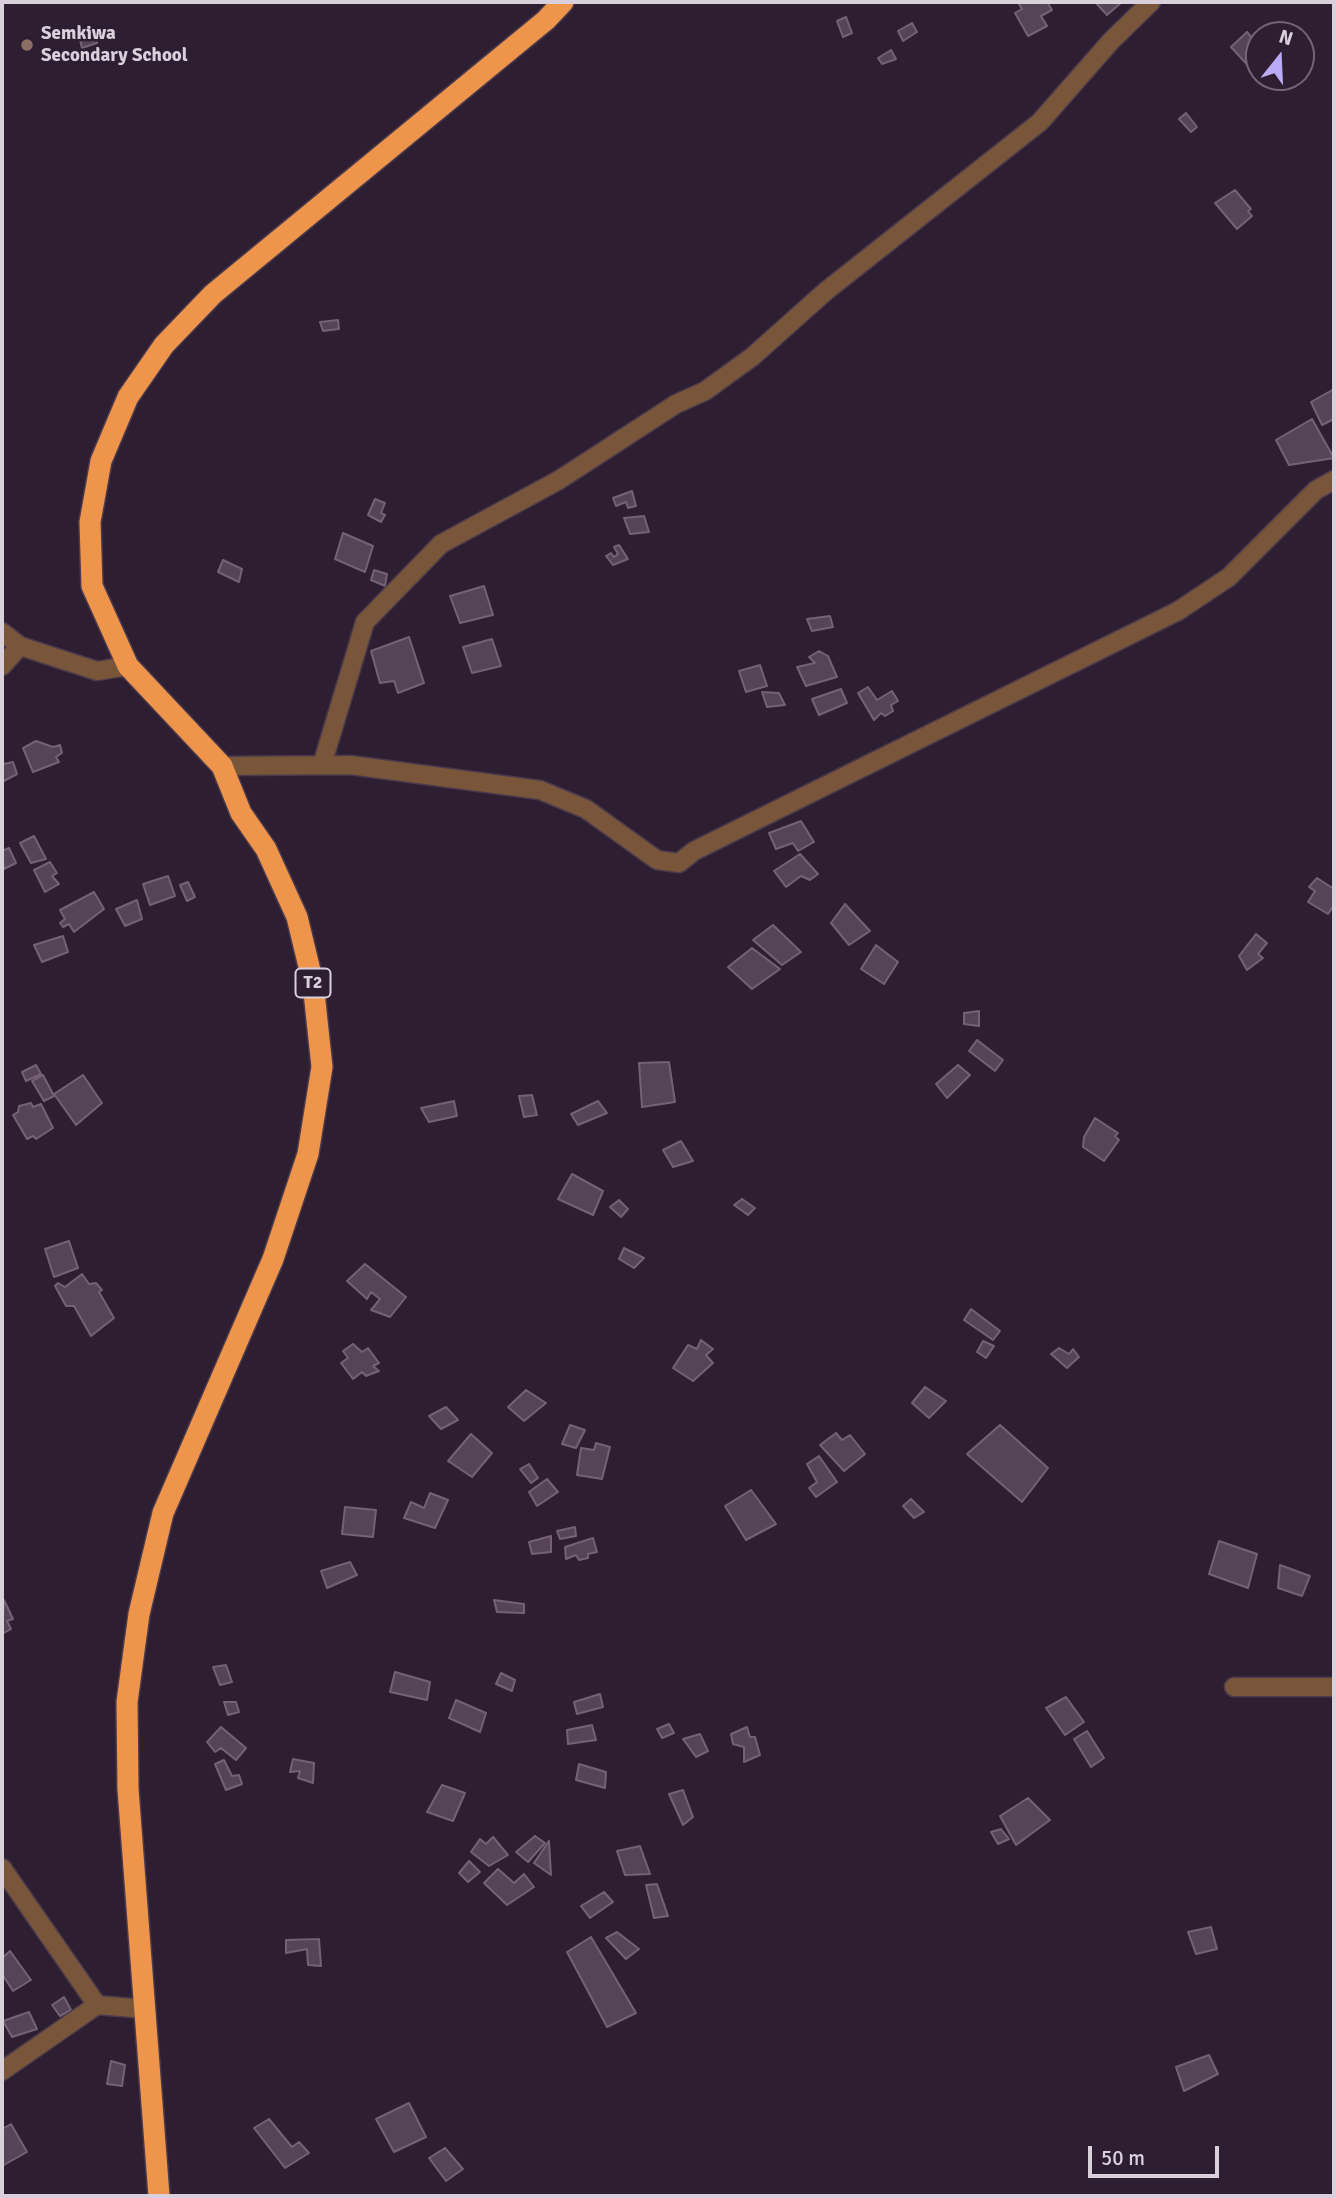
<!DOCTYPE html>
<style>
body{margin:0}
#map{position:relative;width:1336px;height:2198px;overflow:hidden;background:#2e1e31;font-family:Signika,sans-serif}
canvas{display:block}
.frame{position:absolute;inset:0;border:4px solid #dad0dc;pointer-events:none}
.north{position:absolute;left:1245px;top:21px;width:70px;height:70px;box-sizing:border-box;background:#2e1e31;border:2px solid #736575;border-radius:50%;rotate:18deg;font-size:19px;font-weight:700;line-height:28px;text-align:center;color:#dad0dc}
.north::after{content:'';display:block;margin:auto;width:24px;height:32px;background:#bbaaf6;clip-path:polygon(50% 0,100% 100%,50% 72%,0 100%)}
.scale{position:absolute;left:1088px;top:2146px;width:131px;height:32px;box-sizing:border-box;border:4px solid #dad0dc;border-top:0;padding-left:9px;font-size:21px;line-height:24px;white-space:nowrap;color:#dad0dc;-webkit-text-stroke:5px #2e1e31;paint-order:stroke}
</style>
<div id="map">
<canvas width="1336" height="2198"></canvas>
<div class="frame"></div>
<div class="north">N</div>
<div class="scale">50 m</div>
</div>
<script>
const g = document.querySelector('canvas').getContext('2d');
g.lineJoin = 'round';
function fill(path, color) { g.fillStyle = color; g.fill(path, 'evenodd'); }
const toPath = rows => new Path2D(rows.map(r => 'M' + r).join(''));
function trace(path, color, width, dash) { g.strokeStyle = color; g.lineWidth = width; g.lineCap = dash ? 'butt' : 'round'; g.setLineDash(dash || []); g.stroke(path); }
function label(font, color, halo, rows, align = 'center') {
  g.font = font + ' Signika,sans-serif'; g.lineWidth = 5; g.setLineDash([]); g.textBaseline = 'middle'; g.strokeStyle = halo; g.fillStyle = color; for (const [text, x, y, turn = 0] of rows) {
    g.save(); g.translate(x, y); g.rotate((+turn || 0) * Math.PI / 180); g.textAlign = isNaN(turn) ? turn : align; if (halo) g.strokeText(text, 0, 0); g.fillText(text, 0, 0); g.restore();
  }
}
const building = toPath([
 [1023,2,1047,2,1052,10,1041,16,1047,26,1028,36,1015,13,1022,9,1019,4,1023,2],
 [1095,2,1122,2,1107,15,1095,2],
 [846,17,852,33,843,37,837,21,846,17],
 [912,23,917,32,903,41,898,31,912,23],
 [1247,32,1259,46,1259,66,1253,71,1231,47,1247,32],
 [95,36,97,43,82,48,80,40,95,36],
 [891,50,896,59,882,64,878,58,891,50],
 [1186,113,1197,127,1191,132,1179,119,1186,113],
 [1235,190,1251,209,1248,211,1252,216,1237,229,1215,203,1235,190],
 [338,320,339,329,323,331,320,322,338,320],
 [1334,389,1334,419,1322,425,1311,402,1334,389],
 [1312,419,1334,458,1289,465,1276,440,1312,419],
 [632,491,636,506,628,508,626,502,616,506,613,498,632,491],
 [375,499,385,503,381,513,385,515,381,522,368,515,375,499],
 [644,516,649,532,630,534,624,518,644,516],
 [343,533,373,546,365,572,335,559,343,533],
 [619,545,628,559,613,565,606,556,611,553,614,557,618,554,614,547,619,545],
 [223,560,242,569,239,582,218,572,223,560],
 [374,570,387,574,385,586,371,580,374,570],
 [484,586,493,615,460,623,450,596,484,586],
 [830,616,833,627,812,631,807,619,830,616],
 [409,637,424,683,398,693,394,681,380,683,371,651,409,637],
 [492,639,501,666,472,673,463,647,492,639],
 [819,651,828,656,837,677,806,686,797,667,815,663,809,657,819,651],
 [760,665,767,686,746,692,739,671,760,665],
 [868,687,877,700,892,691,898,701,891,705,893,711,885,716,881,713,874,720,858,693,868,687],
 [841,689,847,703,819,715,812,699,841,689],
 [762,692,779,693,785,705,767,707,762,692],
 [36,741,53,747,60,745,62,753,56,757,59,762,33,772,23,748,36,741],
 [2,760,4,764,13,762,17,774,2,782,2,760],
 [801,821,814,842,798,851,793,843,776,849,769,833,801,821],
 [34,836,46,859,31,863,20,843,34,836],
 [9,848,16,863,4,869,2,851,9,848],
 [800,854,818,874,810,880,801,876,786,887,774,871,800,854],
 [50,862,57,873,52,876,59,884,45,892,34,870,50,862],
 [168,876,175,896,150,905,143,884,168,876],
 [1317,878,1334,889,1334,905,1328,914,1308,902,1315,891,1309,887,1317,878],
 [188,882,195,897,187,901,180,885,188,882],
 [94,892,104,909,74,932,69,924,63,927,60,923,65,919,60,910,94,892],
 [137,900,142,919,125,926,116,909,137,900],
 [845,904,870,931,849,945,831,923,845,904],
 [773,925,801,952,782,965,753,940,773,925],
 [1256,934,1267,943,1258,954,1263,958,1247,970,1239,956,1256,934],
 [63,936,68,952,42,962,34,945,63,936],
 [876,945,898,962,884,984,861,969,876,945],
 [752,948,780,969,752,989,728,967,752,948],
 [979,1011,979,1026,964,1024,964,1013,979,1011],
 [977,1040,1003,1060,995,1071,969,1051,977,1040],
 [669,1062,675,1102,642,1107,639,1063,669,1062],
 [36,1065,41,1074,26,1081,22,1072,36,1065],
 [958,1065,970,1075,947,1098,936,1084,958,1065],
 [43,1075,54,1096,44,1101,32,1081,43,1075],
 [83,1075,102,1103,76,1125,54,1094,83,1075],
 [532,1095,537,1115,524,1117,519,1096,532,1095],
 [454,1101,457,1116,429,1122,421,1108,454,1101],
 [598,1101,607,1113,578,1125,571,1114,598,1101],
 [31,1103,33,1107,41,1104,53,1128,36,1139,33,1136,27,1139,13,1115,18,1112,19,1106,31,1103],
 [1095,1118,1118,1133,1115,1136,1119,1140,1104,1161,1083,1147,1084,1137,1095,1118],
 [681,1141,693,1161,673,1167,663,1150,681,1141],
 [572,1174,603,1191,593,1215,558,1199,572,1174],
 [742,1199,755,1208,748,1215,734,1205,742,1199],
 [619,1200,628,1209,621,1217,610,1207,619,1200],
 [69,1241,78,1268,54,1277,45,1249,69,1241],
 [624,1248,644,1258,634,1268,619,1259,624,1248],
 [365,1264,406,1297,390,1317,371,1310,380,1299,371,1292,367,1299,347,1281,365,1264],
 [82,1274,89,1284,96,1283,102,1290,99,1292,114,1318,91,1336,74,1306,66,1306,55,1286,58,1283,65,1287,82,1274],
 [971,1309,1000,1331,993,1340,964,1320,971,1309],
 [701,1340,713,1349,706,1355,713,1363,693,1381,673,1368,688,1345,697,1349,701,1340],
 [983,1341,994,1346,986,1358,977,1352,983,1341],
 [353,1344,362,1352,368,1348,379,1363,373,1366,379,1371,366,1376,362,1372,353,1379,341,1363,348,1358,343,1351,353,1344],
 [1059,1348,1069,1354,1073,1349,1079,1357,1067,1368,1051,1354,1059,1348],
 [925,1387,946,1401,929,1418,912,1403,925,1387],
 [526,1390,546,1403,524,1421,508,1407,526,1390],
 [446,1407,458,1420,441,1429,429,1416,446,1407],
 [570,1425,585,1430,576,1448,562,1444,570,1425],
 [1000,1425,1048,1468,1022,1502,967,1454,1000,1425],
 [836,1433,842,1440,850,1435,865,1454,844,1471,820,1445,836,1433],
 [471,1434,492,1453,472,1477,448,1461,471,1434],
 [596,1443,610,1447,602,1479,577,1475,581,1448,594,1450,596,1443],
 [819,1456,837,1482,816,1497,809,1488,817,1482,807,1464,819,1456],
 [529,1464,538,1478,531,1483,520,1469,529,1464],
 [547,1479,558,1492,537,1506,529,1492,547,1479],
 [751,1490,776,1524,746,1540,725,1506,751,1490],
 [430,1493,448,1500,435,1528,404,1518,411,1502,424,1508,430,1493],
 [911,1499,924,1512,914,1518,903,1506,911,1499],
 [345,1507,376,1510,373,1537,342,1534,345,1507],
 [575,1527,576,1536,560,1539,557,1531,575,1527],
 [551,1536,551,1552,532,1554,529,1542,551,1536],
 [593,1538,597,1552,588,1554,588,1558,579,1560,576,1555,566,1559,565,1547,593,1538],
 [1219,1541,1257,1554,1248,1588,1209,1574,1219,1541],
 [350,1562,357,1575,327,1588,321,1571,350,1562],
 [1280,1565,1310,1576,1302,1596,1278,1588,1280,1565],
 [4,1600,13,1619,7,1621,11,1629,2,1634,4,1600],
 [494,1600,524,1604,524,1613,497,1612,494,1600],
 [226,1665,232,1682,220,1685,213,1667,226,1665],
 [395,1672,430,1682,427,1700,390,1692,395,1672],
 [501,1673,515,1680,512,1691,496,1684,501,1673],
 [600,1694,603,1707,577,1714,574,1702,600,1694],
 [1066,1697,1084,1722,1065,1735,1046,1708,1066,1697],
 [456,1700,486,1713,480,1732,449,1718,456,1700],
 [224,1702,236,1702,239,1712,228,1715,224,1702],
 [669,1724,674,1733,662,1738,657,1729,669,1724],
 [592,1725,596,1740,568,1744,567,1730,592,1725],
 [221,1727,246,1748,236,1760,221,1748,215,1752,207,1742,221,1727],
 [747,1727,750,1737,755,1737,760,1755,744,1762,744,1747,733,1744,731,1734,747,1727],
 [1087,1731,1104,1758,1091,1767,1074,1739,1087,1731],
 [700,1734,708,1751,696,1757,683,1739,700,1734],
 [293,1759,314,1763,313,1783,298,1778,300,1771,290,1772,293,1759],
 [224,1760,232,1776,239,1775,242,1784,226,1790,215,1764,224,1760],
 [579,1764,606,1772,605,1788,576,1780,579,1764],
 [442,1785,465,1793,453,1821,427,1812,442,1785],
 [683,1790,693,1817,683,1825,669,1794,683,1790],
 [1028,1798,1050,1820,1016,1845,1000,1816,1028,1798],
 [1001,1829,1009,1839,998,1844,991,1832,1001,1829],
 [535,1836,545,1843,528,1862,516,1852,535,1836],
 [493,1837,508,1855,489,1866,471,1852,480,1839,486,1844,493,1837],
 [549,1841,551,1875,534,1863,549,1841],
 [640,1846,650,1874,625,1875,617,1851,640,1846],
 [469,1861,480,1872,468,1882,459,1873,469,1861],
 [498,1869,514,1883,524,1874,534,1887,507,1905,484,1883,498,1869],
 [657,1884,668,1916,654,1918,646,1885,657,1884],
 [604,1892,613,1902,590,1918,581,1906,604,1892],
 [1211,1927,1217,1949,1196,1954,1188,1932,1211,1927],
 [617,1932,639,1949,626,1959,606,1938,617,1932],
 [591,1937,636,2013,607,2027,567,1952,591,1937],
 [319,1939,321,1966,308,1965,307,1949,286,1953,286,1940,319,1939],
 [10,1951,31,1980,13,1991,2,1974,2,1958,10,1951],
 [64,1997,71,2010,60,2016,52,2005,64,1997],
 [29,2012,37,2029,12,2037,3,2021,29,2012],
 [1209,2055,1218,2074,1184,2091,1176,2067,1209,2055],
 [111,2061,125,2065,122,2086,107,2084,111,2061],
 [409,2103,426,2137,394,2152,376,2119,409,2103],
 [269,2119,292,2147,299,2142,309,2153,285,2168,254,2128,269,2119],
 [11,2124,27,2152,2,2166,2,2129,11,2124],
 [445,2148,463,2169,446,2181,429,2158,445,2148]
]);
fill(building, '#554458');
trace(building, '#746176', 2);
const minor = toPath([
 [2,632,20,646,97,671,128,666],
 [2,666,20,646],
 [322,765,365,622,441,544,559,480,676,404,705,391,752,357,826,291,1040,122,1111,41,1151,2],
 [222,766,350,765,540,790,586,809,657,860,679,863,694,851,1178,611,1229,577,1316,490,1334,480],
 [1234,1687,1334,1687],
 [2,1868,97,2005],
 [2,2071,97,2005,145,2009]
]);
const highway = toPath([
 [159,2196,128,1789,127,1702,139,1614,163,1513,273,1259,308,1154,322,1067,313,983,297,917,266,849,241,813,222,766,128,666,92,586,90,522,101,461,128,397,164,345,213,294,546,20,563,2]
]);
trace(minor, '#4a3a4c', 21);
trace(highway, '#4a3a4c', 24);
trace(minor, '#79553a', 18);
trace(highway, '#ef954b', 21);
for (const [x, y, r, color] of [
 [27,45,7,"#8d6e63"]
]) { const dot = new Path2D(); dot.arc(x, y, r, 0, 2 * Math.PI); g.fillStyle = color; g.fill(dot); trace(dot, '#2e1e31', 2.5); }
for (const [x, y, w] of [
 [313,983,35]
]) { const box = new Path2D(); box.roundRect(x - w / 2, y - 14.5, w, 29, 5); g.fillStyle = '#2e1e31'; g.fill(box); trace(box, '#dad0dc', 2); }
label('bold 18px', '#dad0dc', null, [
 ["T2",313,983]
]);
label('bold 19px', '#dad0dc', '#2e1e31', [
 ["Semkiwa",41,34],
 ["Secondary School",41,56]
], 'left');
</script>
